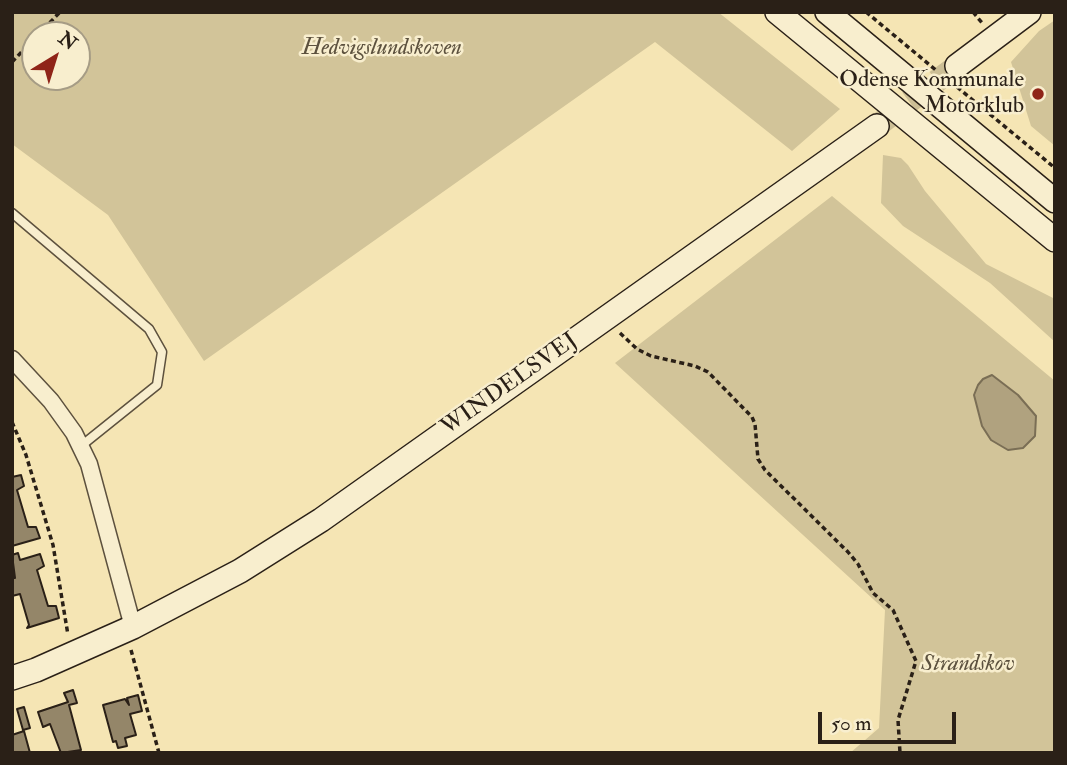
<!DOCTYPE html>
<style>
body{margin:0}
#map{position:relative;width:1067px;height:765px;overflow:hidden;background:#f5e5b4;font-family:"IM FELL Double Pica",serif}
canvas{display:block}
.frame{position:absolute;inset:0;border:14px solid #2a2017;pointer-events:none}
.north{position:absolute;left:21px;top:21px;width:70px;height:70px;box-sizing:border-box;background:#f8eece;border:2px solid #a69c85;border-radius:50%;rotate:38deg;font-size:19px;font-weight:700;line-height:28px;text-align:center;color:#2a2017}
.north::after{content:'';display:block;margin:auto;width:24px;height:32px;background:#8f2418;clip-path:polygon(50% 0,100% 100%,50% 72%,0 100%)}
.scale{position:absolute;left:818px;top:712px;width:138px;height:32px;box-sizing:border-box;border:4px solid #2a2017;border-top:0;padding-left:9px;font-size:21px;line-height:24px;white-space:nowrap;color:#2a2017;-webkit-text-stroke:5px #f8eece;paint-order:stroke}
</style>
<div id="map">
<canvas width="1067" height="765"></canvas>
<div class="frame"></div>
<div class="north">N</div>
<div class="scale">50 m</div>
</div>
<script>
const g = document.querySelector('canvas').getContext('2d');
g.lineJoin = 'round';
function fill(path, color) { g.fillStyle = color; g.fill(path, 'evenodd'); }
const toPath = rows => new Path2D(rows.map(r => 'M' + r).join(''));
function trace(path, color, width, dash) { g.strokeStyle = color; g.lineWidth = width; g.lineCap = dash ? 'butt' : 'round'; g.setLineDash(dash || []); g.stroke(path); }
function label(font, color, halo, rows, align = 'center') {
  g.font = font + ' "IM FELL Double Pica",serif'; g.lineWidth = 5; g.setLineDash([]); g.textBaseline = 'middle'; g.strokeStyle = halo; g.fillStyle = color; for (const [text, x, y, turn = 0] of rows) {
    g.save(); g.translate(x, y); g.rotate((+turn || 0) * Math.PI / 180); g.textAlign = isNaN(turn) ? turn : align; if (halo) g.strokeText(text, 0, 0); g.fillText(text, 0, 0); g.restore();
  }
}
fill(toPath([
 [12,12,718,12,840,109,792,151,655,42,204,361,108,215,12,144],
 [77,35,77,77,35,77,35,35],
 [1055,20,1055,146,1031,126,1011,62,1039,31],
 [883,155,901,158,908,165,925,191,986,264,1055,299,1055,342,990,283,903,226,881,203],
 [832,196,1055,381,1055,753,850,753,879,728,885,610,615,363]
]), '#d2c499');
const water = toPath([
 [992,375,1018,395,1036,416,1035,436,1023,448,1008,450,991,440,982,426,974,395,978,385,983,379,992,375]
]);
fill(water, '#b0a27f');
trace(water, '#7a6e55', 2);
const building = toPath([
 [21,475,24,486,17,490,28,527,36,527,40,538,12,546,12,477,21,475],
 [18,553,20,560,40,554,44,566,37,570,48,606,56,606,59,618,27,628,29,625,20,594,12,596,12,578,15,578,12,555,18,553],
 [73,690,77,703,69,705,81,750,61,753,50,724,43,727,38,712,68,702,64,693,73,690],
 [138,695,142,711,130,714,136,735,125,738,127,746,118,748,116,741,113,742,103,705,125,699,129,705,127,698,138,695],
 [24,707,30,728,23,730,17,709,24,707],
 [24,731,30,753,12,753,12,735,24,731]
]);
fill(building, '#948669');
trace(building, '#2a2017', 2);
trace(toPath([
 [882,122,957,66]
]), '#ccbe95', 23, [23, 11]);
const lane = toPath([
 [12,213,149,329,162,352,157,385,81,446]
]);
const street = toPath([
 [12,359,51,401,74,433,89,464,133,627]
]);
const secondary = toPath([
 [777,12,1055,240],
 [827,12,1055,201],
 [957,66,1029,12],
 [12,678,36,670,133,627,240,571,321,520,877,126]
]);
trace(lane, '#5d513e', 11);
trace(street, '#5d513e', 19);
trace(secondary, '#2a2017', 26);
trace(toPath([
 [866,12,937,71],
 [973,12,983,24],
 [38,35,60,12],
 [12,62,35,38],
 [957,87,1055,168],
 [620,333,637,349,651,356,695,366,708,372,752,417,755,424,758,459,765,470,848,552,858,564,873,593,893,610,916,661,898,720,900,753],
 [12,422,26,455,53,545,68,635],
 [131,650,159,753]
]), '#2a2017', 3.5, [5, 3.5]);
trace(lane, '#f8eece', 8);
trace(street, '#f8eece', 16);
trace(secondary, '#f8eece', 23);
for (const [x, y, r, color] of [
 [1038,94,7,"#8f2418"]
]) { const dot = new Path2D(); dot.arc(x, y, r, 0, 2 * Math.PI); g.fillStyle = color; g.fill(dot); trace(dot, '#f8eece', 2.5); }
label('italic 23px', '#5c513e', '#f8eece', [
 ["Hedvigslundskoven",382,49],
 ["Strandskov",968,665]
]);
label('23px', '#2a2017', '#f8eece', [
 ["Odense Kommunale",1024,81],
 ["Motorklub",1024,107]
], 'right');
label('23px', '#2a2017', '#f8eece', [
 ["WINDELSVEJ",510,385,-35]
]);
</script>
